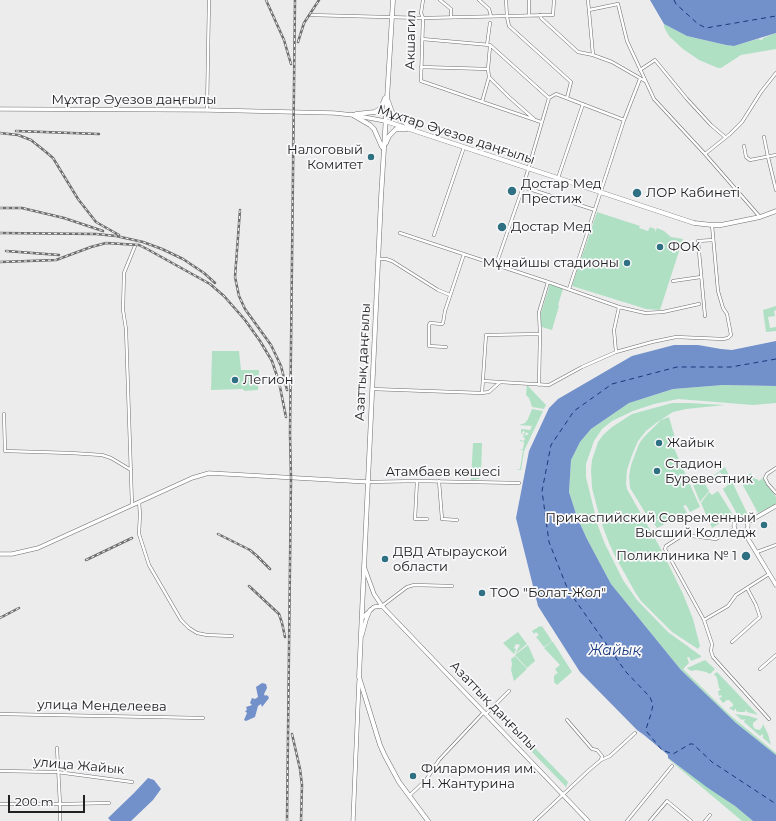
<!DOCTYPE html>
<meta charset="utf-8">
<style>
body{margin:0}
#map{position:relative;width:776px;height:821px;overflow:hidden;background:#ececed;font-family:Montserrat,sans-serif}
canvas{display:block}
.scale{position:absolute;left:8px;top:795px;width:77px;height:18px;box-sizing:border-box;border:2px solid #212121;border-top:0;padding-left:5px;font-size:12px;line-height:14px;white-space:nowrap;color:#212121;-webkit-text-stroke:3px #f9f9fb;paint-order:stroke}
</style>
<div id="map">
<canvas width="776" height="821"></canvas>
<div class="scale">200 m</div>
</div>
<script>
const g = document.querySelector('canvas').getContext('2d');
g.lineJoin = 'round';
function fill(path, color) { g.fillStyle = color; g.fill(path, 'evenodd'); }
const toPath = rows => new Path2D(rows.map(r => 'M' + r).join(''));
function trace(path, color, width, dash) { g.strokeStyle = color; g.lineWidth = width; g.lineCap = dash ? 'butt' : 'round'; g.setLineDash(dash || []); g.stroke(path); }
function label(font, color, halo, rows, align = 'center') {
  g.font = font + ' Montserrat,sans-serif'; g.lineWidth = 3.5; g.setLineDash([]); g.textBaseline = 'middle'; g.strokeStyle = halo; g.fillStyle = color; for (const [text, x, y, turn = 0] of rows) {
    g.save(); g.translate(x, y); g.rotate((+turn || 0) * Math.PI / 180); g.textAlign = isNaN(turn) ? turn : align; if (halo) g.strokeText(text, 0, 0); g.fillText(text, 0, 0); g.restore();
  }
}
fill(toPath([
 [664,24,687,36,726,45,734,46,758,39,762,40,763,38,776,33,776,49,741,55,721,68,718,68,699,60,683,49,669,36,664,27],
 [597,212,640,226,639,228,648,231,650,227,655,229,655,232,657,228,664,231,671,237,683,239,660,310,646,309,572,286],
 [550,284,563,289,558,305,559,306,552,330,542,327,540,324,541,313],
 [776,306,776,310,774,311,775,316,768,317,770,328,776,327,776,331,766,332,763,310],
 [212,351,239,351,241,370,259,370,258,390,244,391,243,389,211,390],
 [527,385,546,405,544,409,532,407,529,398,526,395],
 [723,385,776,386,776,403,753,405,678,399,654,404,633,411,612,421,602,429,594,441,586,464,586,477,598,526,605,544,623,580,637,600,668,632,701,656,701,657,691,661,689,657,687,657,689,663,683,669,731,716,776,753,776,755,736,723,681,670,611,584,587,539,577,517,569,492,571,460,580,442,591,429,629,403,673,389],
 [672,403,689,403,725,405,686,409,673,412,656,423,646,431,638,441,632,455,627,470,626,483,627,489,662,551,683,594,693,619,700,646,698,649,672,632,641,601,635,592,615,556,609,543,600,519,592,488,591,470,592,460,598,442,603,435,612,427,632,414],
 [532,409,543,411,524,451,521,470,516,470,520,469,523,450,519,449,523,449,524,442,520,441,520,440,524,441,525,438,522,436,527,435,529,434,526,432,525,435,523,435,525,432,523,431,521,435,521,429,530,430,532,426,519,425,525,423,528,419],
 [669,417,675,438,670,439,700,507,690,512,686,505,683,506,687,513,657,528,653,522,663,517,651,522,630,488,629,476,631,465,639,444,643,438,661,420],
 [473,443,482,443,481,477,479,479,471,480],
 [725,467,748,515,745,517,741,516,739,513,737,514,723,489,728,485,720,472,714,476,714,475],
 [751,473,755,479,757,479,759,481,763,478,776,497,776,504,758,513,740,480],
 [708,477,709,478,704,482,709,491,700,502,693,485],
 [718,491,733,515,712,528,701,503,709,492,712,495],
 [540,626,541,627,542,626,552,641,544,647,536,637,539,635,536,632,534,634,532,631],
 [518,632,527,644,515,654,520,645,516,644,514,648,516,649,514,654,503,643],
 [551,642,553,642,572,672,557,685,554,682,554,676,557,673,559,675,555,669,560,665,544,648],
 [528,645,535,661,527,668,515,655],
 [515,656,527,669,514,681,511,670,512,664,511,659],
 [705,660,715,669,710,674,706,672,696,670,691,671,687,668],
 [717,672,758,715,747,712,746,709,745,712,739,712,736,711,736,708,734,711,729,708,733,706,733,704,729,700,727,700,723,703,719,698,722,697,721,695,719,696,718,691,721,690,719,688,717,678,714,674],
 [735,714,749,716,758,719,753,723,753,726,755,729,760,730,762,727,763,724,768,734,771,745,763,738,763,734,760,736,744,722,745,719,742,720],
 [535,748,568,782,566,787,532,752],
 [667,758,735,806,753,821,742,821]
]), '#b0e0c4');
fill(toPath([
 [650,0,776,0,776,33,734,46,726,45,687,36,664,24],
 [776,341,776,386,723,385,673,389,629,403,591,429,580,442,571,460,569,492,577,517,587,539,611,584,681,670,736,723,776,755,776,821,753,821,735,806,708,788,668,758,668,755,644,735,637,730,580,672,538,606,516,518,529,451,549,408,558,399,632,356,674,345,698,345,721,349,732,350],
 [262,683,266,684,267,688,264,694,265,696,266,695,268,696,269,698,262,707,261,704,258,706,255,717,246,721,244,720,247,713,245,711,247,710,246,707,252,705,250,703,252,698,255,699,258,697,256,687],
 [148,778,154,780,161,789,153,800,131,821,111,821,108,818,134,793]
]), '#7290c9');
trace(toPath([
 [674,0,676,4,698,24,706,28,776,16],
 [776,359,731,367,677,367,612,384,574,411,551,445,542,491,549,542,568,590,626,672,650,697,653,705,651,714,646,729,647,732,662,750,673,754,690,744,693,744,712,762,776,804]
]), '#18397d', 1, [5, 4]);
const street = toPath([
 [423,0,421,13,423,18,421,81,541,122],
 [440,0,451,9,451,17],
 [479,0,489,9,491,16],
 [506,0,507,17,509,26,571,82,567,98],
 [529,0,529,15],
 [588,0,593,55],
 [589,10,618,4,627,41,654,99,705,154,760,217],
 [311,15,423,18,553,15,554,0],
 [540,15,541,18,578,52,593,55,612,62,645,81],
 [422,39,490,45,549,98],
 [487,45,490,23],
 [421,67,488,69],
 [640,70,655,60,687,99,711,125,725,137],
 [489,77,509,97,534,119],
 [482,102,489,77,488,69,490,46],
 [207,110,209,0],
 [764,137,768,157,776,190],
 [744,146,746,157,750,160,776,155],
 [705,154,730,134,742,122,761,92,776,73],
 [558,178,583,104],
 [523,187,595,210],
 [400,233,548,282,619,307,645,313,663,312,699,304],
 [434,235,464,147],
 [378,259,386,259,392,261,438,290,450,295],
 [496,265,523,187,549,98,556,94,624,120],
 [673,281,701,277],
 [569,289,624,120,640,79],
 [705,316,698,241,713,240],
 [446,347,429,346,429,325,430,323,442,324,443,323,445,311,464,254],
 [616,352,614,330,619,307],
 [483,381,549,385,582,367,616,352,652,342,676,337,723,339,728,338,731,335,727,314,723,308,718,291,712,225],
 [539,385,540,334],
 [372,389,482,393,489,392,499,383],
 [482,393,486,335,540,334,539,312,548,282],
 [4,414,5,451,71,453,102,455,111,458,131,470],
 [776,468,767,474,765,478,768,484,776,493],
 [417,481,415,519,427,519],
 [439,481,442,519,457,520],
 [368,482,417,481,519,483],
 [139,502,140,514,139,534,149,565,181,620,189,628,197,633,207,635,232,636],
 [132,505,126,329,123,310,124,273,135,246],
 [734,529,716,539,683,535,666,546,665,549,704,620,712,644,711,651,713,657,769,719],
 [757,552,776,545],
 [382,606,407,587,414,585,452,586],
 [704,620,728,606,736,595,769,574],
 [732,642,760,617,756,605,747,588],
 [760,669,776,655],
 [0,714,203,718],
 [486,714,509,691],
 [567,720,592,749,597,750,602,756,601,760],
 [57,748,60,804,60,821],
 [0,771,57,772,132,782],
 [409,796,426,780,439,760,484,712],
 [0,804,60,804,109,803],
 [535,821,588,771,601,760,610,756,635,733],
 [627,821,672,766],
 [650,821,667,801,691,821],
 [705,821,710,815]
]);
const secondary = toPath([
 [0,109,207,110,334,113,353,115,385,121],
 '734 526a7 7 0 1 1 14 0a7 7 0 1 1-14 0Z',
 [748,522,776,506],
 [744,532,776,585],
 [0,554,12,554,38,548,192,478,209,473,368,482],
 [365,569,374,594,382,606,588,821],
 [362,618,374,607,382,606],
 [362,635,366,620,370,610],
 [353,821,359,681]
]);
const primary = toPath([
 [393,0,381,198,359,677,380,745,385,756,399,782,428,821],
 [388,101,392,112,396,117,413,128],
 [356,114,375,112,381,108,385,98],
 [353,115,370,125,374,129,382,147],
 [385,121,694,223,712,225,721,225,760,217,776,211],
 [386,143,389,136,396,129,407,129]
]);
trace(street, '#6e6e6f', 3.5);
trace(secondary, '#6e6e6f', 4.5);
trace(primary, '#6e6e6f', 5);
trace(street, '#fff', 2.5);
trace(secondary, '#fff', 3.5);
trace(primary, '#fff', 4);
const rail = toPath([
 [266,0,284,40,291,64],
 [298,42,304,23,319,0],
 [16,131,99,134],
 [0,133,18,135,31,140,46,152,53,158,78,199,96,222,119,235],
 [0,208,22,208,64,218,103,231],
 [240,210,235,277,239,296,245,309,271,345,281,366,287,390],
 [0,233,96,234,116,236,143,242,162,249,183,259,204,273,215,283],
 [6,251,59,255],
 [0,262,56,260,91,247,106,243,139,245,147,249,210,284,224,296,245,320,260,341,272,361,279,382,286,417],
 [218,534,250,550,257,556,270,569],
 [86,560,132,538],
 [249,586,279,614,282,623,285,637],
 [0,618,19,608],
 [292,734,300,769,302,785,301,821],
 [287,821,291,478,290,434,295,0]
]);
trace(rail, '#6e6e6e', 2.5);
trace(rail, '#f9f9fb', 1, [3]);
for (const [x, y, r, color] of [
 [371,157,4,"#2f7083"],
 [512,191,5,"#2f7083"],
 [637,193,5,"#2f7083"],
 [502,227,5,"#2f7083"],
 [660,247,4,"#2f7083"],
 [627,263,4,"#2f7083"],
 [235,380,4,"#2f7083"],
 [659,443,4,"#2f7083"],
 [657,471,4,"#2f7083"],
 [764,525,4,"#2f7083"],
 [746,556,5,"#2f7083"],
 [385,559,4,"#2f7083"],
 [482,593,4,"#2f7083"],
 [413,776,4,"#2f7083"]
]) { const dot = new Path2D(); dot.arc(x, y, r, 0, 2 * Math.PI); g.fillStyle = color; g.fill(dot); trace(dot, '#f9f9fb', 1.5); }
label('13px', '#212121', '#f9f9fb', [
 ["Акшагил",411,40,-89],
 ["Мұхтар Әуезов даңғылы",134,100],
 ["Мұхтар Әуезов даңғылы",456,135,18],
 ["Азаттық даңғылы",363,362,-87],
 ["Атамбаев көшесі",443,472],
 ["улица Менделеева",102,706,1],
 ["Азаттық даңғылы",493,706,46],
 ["улица Жайык",79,766,5]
]);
label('13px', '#212121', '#f9f9fb', [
 ["Налоговый",363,150,"right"],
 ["Комитет",363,165,"right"],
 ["Достар Мед",521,184],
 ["Престиж",521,199],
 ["ЛОР Кабинетi",646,193],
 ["Достар Мед",511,227],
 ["ФОК",668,247],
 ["Мұнайшы стадионы",619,263,"right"],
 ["Легион",243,380],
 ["Жайык",667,443],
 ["Стадион",665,464],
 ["Буревестник",665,479],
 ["Прикаспийский Современный",756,518,"right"],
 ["Высший Колледж",756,533,"right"],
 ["ДВД Атырауской",393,552],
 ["области",393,567],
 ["Поликлиника № 1",737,556,"right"],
 ["ТОО \"Болат-Жол\"",490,593],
 ["Филармония им.",421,769],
 ["Н. Жантурина",421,784]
], 'left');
label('italic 14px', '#18397d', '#f9f9fb', [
 ["Жайық",615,651]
]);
</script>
